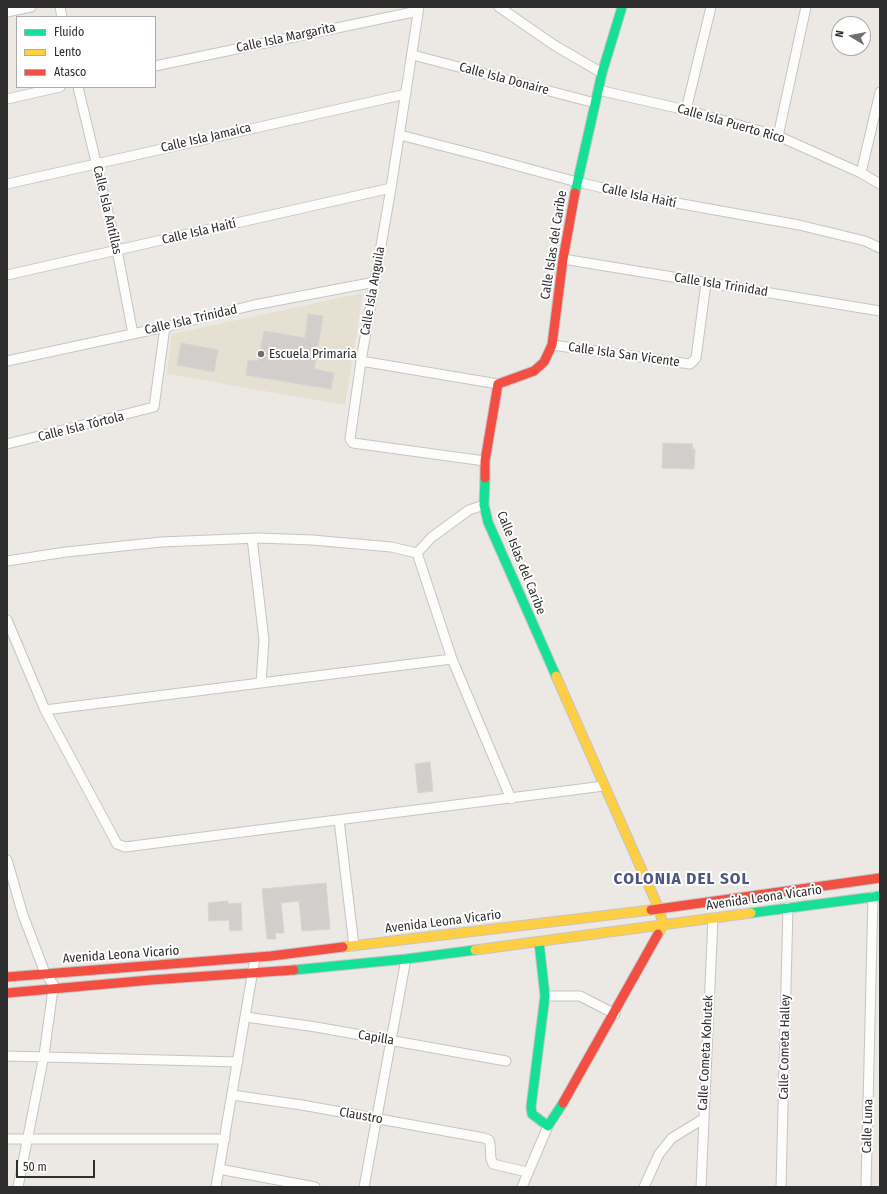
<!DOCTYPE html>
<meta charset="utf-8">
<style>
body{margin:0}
#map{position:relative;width:887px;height:1194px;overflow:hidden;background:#ece8e4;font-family:"Fira Sans Condensed",sans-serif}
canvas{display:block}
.frame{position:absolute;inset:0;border:8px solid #2e2e2e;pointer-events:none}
.legend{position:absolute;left:16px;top:16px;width:140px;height:72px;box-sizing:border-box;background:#fff;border:1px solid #ababab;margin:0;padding:5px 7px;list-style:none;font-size:12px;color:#2e2e2e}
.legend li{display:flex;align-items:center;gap:8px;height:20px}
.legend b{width:20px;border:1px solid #ababab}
.north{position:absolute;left:831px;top:16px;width:40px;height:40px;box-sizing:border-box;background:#fff;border:1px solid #ababab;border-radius:50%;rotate:280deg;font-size:11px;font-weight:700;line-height:16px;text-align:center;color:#2e2e2e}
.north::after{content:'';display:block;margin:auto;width:14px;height:18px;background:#706f6e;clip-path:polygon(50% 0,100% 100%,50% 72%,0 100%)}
.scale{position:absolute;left:16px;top:1160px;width:79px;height:18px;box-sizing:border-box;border:2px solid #2e2e2e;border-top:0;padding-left:5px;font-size:12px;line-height:14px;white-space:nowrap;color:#2e2e2e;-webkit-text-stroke:3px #fff;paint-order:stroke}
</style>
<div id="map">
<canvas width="887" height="1194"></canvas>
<div class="frame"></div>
<ul class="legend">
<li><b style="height:5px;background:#16e098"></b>Fluido</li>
<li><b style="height:5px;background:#ffcf43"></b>Lento</li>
<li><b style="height:5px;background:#f24e42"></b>Atasco</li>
</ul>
<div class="north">N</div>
<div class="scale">50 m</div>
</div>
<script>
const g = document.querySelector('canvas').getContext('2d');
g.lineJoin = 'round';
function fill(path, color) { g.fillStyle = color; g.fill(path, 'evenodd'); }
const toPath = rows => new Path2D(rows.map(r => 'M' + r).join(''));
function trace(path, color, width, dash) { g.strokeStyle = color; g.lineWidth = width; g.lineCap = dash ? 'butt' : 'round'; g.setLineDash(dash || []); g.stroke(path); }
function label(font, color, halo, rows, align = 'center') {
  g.font = font + ' "Fira Sans Condensed",sans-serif'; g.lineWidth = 4; g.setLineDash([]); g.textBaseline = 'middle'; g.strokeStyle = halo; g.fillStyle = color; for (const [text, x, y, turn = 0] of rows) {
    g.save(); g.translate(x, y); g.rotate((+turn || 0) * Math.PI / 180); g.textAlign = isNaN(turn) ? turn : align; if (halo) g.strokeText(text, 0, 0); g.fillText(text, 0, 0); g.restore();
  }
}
fill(toPath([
 [363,293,345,405,167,374,172,334]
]), '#e6e0d3');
const building = toPath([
 [308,314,323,316,314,369,334,373,331,389,246,375,248,360,258,361,264,331,305,338,308,314],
 [181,343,218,350,214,372,177,365,181,343],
 [663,443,693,444,692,449,695,449,694,469,662,468,663,443],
 [430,762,433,791,418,793,415,764,430,762],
 [326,883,330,929,302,931,299,901,281,903,284,933,275,933,276,939,267,939,262,889,326,883],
 [228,901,228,904,241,903,242,930,230,931,229,920,209,921,208,903,228,901]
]);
fill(building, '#d1cecb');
trace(building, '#d7d4d0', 1);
const street = toPath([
 [60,7,62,17],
 [419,7,391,188,361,361,350,439,353,443,485,461],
 [499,7,554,45,602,73],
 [7,12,31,7],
 [413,55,595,103],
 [155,66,418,11],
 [78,87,117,250,133,334],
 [598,90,686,110,778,136,861,173,880,184],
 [7,99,60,87],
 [686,110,711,7],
 [400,135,489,158,577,182,643,197,799,225,865,241,880,248],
 [778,136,806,7],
 [861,173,880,92],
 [7,184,406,94],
 [563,259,880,311],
 [7,275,391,188],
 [552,345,690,364,696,358,706,283],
 [7,361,165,327,254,305,375,282],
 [361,361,498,384],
 [7,444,154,407,165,327],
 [252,538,264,640,261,683],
 [417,553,452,659,511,799],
 [417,553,432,537,458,518,469,510,484,505],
 [7,561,66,552,161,542,259,538,312,540,391,547,417,553],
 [7,620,45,710,117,844,125,847,604,786],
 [45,710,452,659],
 [339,820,354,946],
 [7,860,23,915,45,973,53,984,53,989,44,1055,18,1187],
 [545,996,580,996,615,1014],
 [246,1017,316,1027,506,1061],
 [7,1056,238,1062],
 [232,1095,302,1105,484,1138,489,1140,490,1144,491,1159,493,1164,527,1172],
 [7,1139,225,1139],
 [219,1169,315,1187],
 [216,1187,255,958],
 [364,1187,406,959],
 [522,1187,548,1126],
 [644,1187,659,1154,672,1138,703,1119],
 [701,1187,713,918],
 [781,1187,788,907],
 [866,1187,873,896]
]);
const fast = toPath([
 [575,193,602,73,622,7],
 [485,478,484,505,488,522,556,676],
 [751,913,880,896],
 [539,942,545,996,531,1107,532,1114,548,1126,563,1103],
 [294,970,406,959,475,950]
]);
const slow = toPath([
 [556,676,659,909,663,925,658,934],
 [343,947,651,910],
 [475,950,751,913]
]);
const jam = toPath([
 [485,478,485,461,498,384,534,371,544,362,552,345,563,259,575,193],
 [651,910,880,878],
 [7,977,271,956,343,947],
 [7,993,151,980,294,970],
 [563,1103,658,934]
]);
trace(street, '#c5c4c5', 11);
trace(fast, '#c5c4c5', 11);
trace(slow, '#c5c4c5', 11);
trace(jam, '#c5c4c5', 11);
trace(street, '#fcfcfb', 9);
trace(fast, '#16e098', 9);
trace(slow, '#ffcf43', 9);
trace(jam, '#f24e42', 9);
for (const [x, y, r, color] of [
 [261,354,4,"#706f6e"]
]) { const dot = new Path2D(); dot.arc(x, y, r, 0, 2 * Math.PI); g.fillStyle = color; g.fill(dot); trace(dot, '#fff', 1.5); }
label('13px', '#2e2e2e', '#fff', [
 ["Calle Isla Margarita",286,38,-12],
 ["Calle Isla Donaire",504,79,15],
 ["Calle Isla Puerto Rico",731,124,16],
 ["Calle Isla Jamaica",206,138,-13],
 ["Calle Isla Haití",639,196,12],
 ["Calle Isla Antillas",107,210,77],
 ["Calle Isla Haití",199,232,-13],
 ["Calle Islas del Caribe",554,245,-81],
 ["Calle Isla Trinidad",721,285,9],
 ["Calle Isla Anguila",373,291,-80],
 ["Calle Isla Trinidad",191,320,-13],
 ["Calle Isla San Vicente",624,355,8],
 ["Calle Isla Tórtola",81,427,-14],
 ["Calle Islas del Caribe",521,563,68],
 ["Avenida Leona Vicario",764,898,-8],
 ["Avenida Leona Vicario",443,922,-7],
 ["Avenida Leona Vicario",121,955,-4],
 ["Capilla",376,1038,10],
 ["Calle Cometa Halley",785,1047,-89],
 ["Calle Cometa Kohutek",706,1053,-87],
 ["Claustro",361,1116,10],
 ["Calle Luna",868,1126,-88]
]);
label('13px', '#2e2e2e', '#fff', [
 ["Escuela Primaria",269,354]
], 'left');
g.letterSpacing = '1px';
label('bold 17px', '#4d5680', '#fff', [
 ["COLONIA DEL SOL",682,879]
]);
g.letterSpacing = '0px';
</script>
